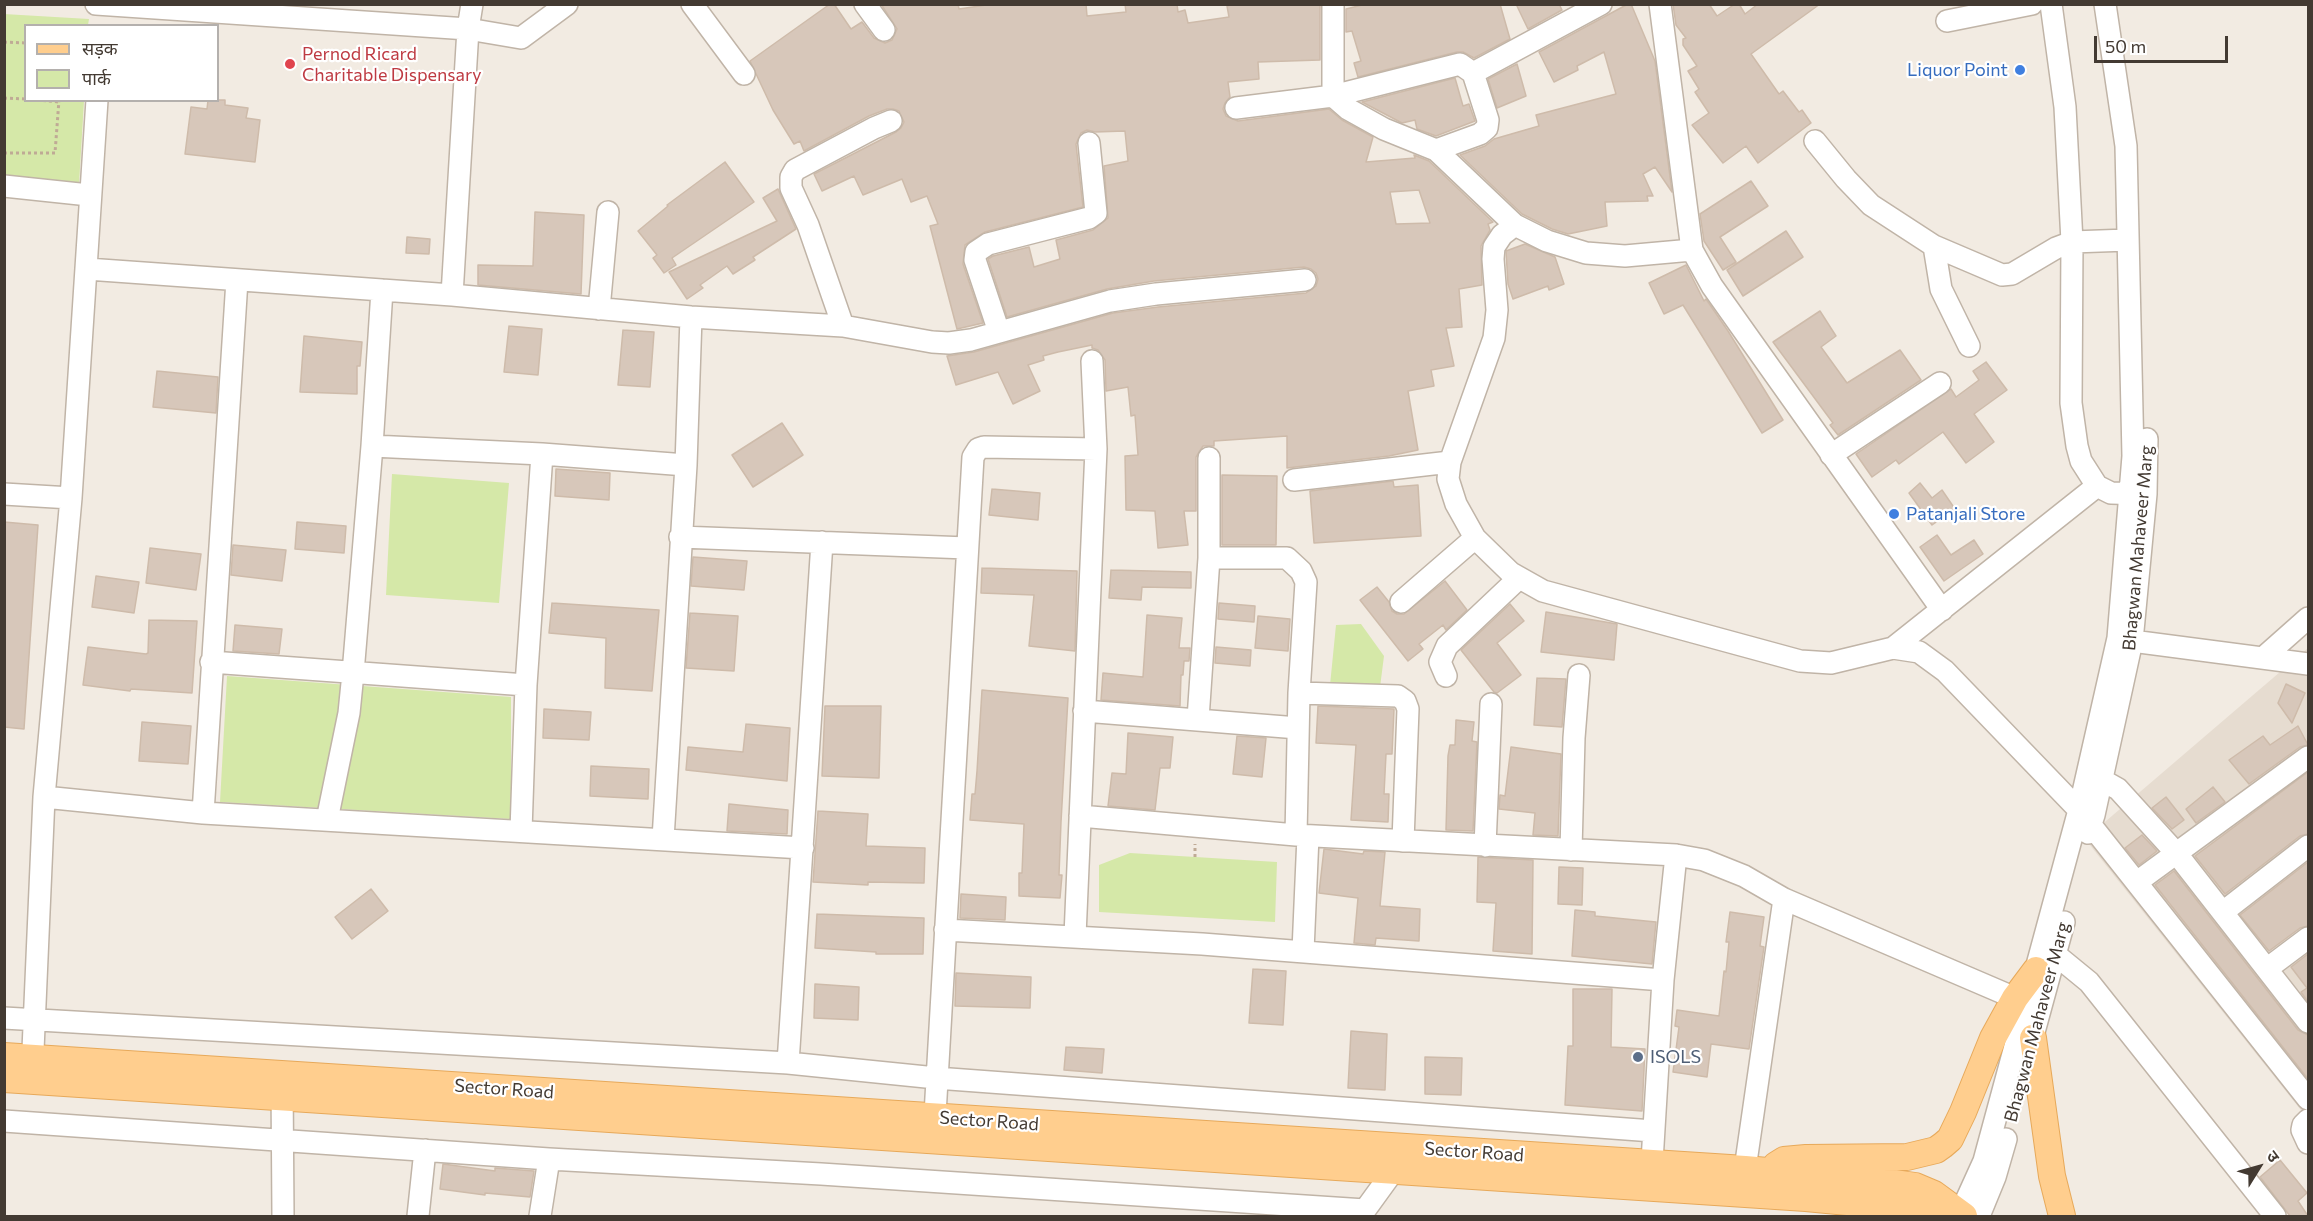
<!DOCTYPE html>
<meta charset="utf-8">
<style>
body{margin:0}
#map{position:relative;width:2313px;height:1221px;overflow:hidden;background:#f2ebe2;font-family:Commissioner,"Noto Sans Devanagari",sans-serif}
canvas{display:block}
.frame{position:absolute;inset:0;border:6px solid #433a32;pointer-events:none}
.legend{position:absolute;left:24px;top:24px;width:195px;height:78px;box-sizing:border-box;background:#fff;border:2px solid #b4b0ad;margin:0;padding:8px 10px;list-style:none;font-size:18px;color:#433a32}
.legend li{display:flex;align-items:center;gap:12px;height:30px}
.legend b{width:30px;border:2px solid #b4b0ad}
.north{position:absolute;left:2229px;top:1137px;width:60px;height:60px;-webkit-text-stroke:4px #fff;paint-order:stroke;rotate:53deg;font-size:16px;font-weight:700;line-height:24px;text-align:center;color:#433a32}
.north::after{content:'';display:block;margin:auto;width:21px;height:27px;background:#433a32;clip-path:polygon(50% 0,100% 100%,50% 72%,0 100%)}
.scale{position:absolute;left:2094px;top:36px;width:134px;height:27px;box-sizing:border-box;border:3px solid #433a32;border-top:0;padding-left:8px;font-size:18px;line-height:21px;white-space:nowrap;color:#433a32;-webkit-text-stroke:4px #fff;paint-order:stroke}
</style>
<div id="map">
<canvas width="2313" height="1221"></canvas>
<div class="frame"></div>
<ul class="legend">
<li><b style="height:8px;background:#ffce8e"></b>सड़क</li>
<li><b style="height:16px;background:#d5e8a8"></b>पार्क</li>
</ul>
<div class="north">उ</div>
<div class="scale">50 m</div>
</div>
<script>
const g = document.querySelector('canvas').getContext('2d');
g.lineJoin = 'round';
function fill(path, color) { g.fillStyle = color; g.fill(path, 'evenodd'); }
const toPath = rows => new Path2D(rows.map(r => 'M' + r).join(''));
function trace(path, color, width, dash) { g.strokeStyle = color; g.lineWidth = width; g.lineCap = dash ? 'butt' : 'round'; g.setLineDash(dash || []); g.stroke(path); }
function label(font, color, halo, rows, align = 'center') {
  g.font = font + ' Commissioner,sans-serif'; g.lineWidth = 4.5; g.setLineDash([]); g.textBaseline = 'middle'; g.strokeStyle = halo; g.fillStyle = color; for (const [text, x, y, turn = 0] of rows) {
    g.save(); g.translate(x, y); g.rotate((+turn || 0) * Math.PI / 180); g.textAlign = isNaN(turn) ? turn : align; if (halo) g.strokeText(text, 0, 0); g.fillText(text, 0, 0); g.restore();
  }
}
fill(toPath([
 [2308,648,2308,1119,2085,839]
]), '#e6dcd0');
fill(toPath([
 [4,14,89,19,88,25,26,26,26,100,84,101,79,184,5,177],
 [392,474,509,483,499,603,386,595],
 [1361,624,1384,656,1379,695,1330,685,1336,625],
 [227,676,511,697,511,819,220,802],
 [1130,853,1277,862,1275,922,1099,912,1099,865]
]), '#d5e8a8');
const building = toPath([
 [830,4,834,4,851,29,862,22,874,38,885,43,892,40,897,29,881,4,958,4,959,9,993,4,1086,4,1087,16,1126,12,1125,4,1177,4,1178,12,1185,10,1188,23,1229,17,1227,6,1235,4,1320,4,1320,60,1258,62,1259,79,1228,82,1230,97,1225,103,1223,109,1226,116,1238,121,1329,109,1342,120,1373,137,1366,162,1415,158,1414,155,1429,161,1493,222,1488,224,1490,230,1481,246,1482,285,1459,289,1462,327,1446,328,1454,366,1431,370,1434,386,1408,391,1418,450,1389,456,1287,468,1287,436,1214,441,1214,446,1203,446,1196,457,1196,511,1184,511,1188,545,1158,548,1155,511,1126,510,1125,456,1138,455,1135,415,1131,416,1128,387,1106,391,1105,360,1098,350,1092,348,1092,345,1058,352,1043,356,1044,360,1028,365,1040,391,1013,404,998,372,956,385,947,356,974,352,1113,313,1158,307,1306,293,1316,286,1318,279,1316,273,1311,269,1304,267,1154,281,1107,289,1007,317,988,259,993,256,1029,247,1034,267,1060,259,1056,240,1093,230,1108,218,1104,166,1128,161,1125,131,1095,132,1087,130,1081,133,1076,144,1083,207,985,232,965,245,963,264,983,323,957,329,930,226,938,224,927,196,911,202,902,179,863,195,854,176,822,191,814,174,896,132,901,128,904,122,899,111,893,109,887,109,869,116,804,151,800,141,794,144,773,110,750,61,830,4],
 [1419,190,1430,223,1396,224,1390,192,1419,190],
 [1366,4,1500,4,1510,39,1474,58,1463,52,1457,52,1358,77,1354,63,1361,61,1352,31,1346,32,1346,9,1366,4],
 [1516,4,1559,4,1562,10,1528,29,1516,4],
 [1628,4,1631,4,1655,61,1672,192,1655,167,1643,174,1653,196,1647,196,1648,201,1605,202,1607,226,1568,234,1552,229,1522,214,1460,155,1485,146,1494,139,1539,126,1536,115,1616,94,1604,52,1577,66,1578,70,1554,82,1539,52,1628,4],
 [1673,4,1709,4,1717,16,1735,4,1739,4,1745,14,1758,4,1820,4,1751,54,1779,94,1783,91,1799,112,1802,110,1811,123,1758,163,1746,146,1723,163,1692,125,1709,113,1695,92,1699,89,1688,71,1697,66,1683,45,1683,39,1686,38,1676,25,1673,4],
 [1517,64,1526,96,1497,108,1488,79,1517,64],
 [1455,78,1463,106,1469,104,1475,121,1436,136,1417,129,1415,120,1402,123,1362,102,1455,78],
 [208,100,225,100,225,105,248,108,246,118,260,120,255,162,185,154,191,107,207,109,208,100],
 [725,162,754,202,672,258,676,265,664,273,653,258,657,255,638,231,668,206,667,205,725,162],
 [1751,181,1768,206,1720,237,1736,262,1723,270,1704,241,1700,214,1751,181],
 [778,189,796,229,753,257,755,260,733,274,727,266,700,285,703,288,687,299,669,272,777,221,763,198,778,189],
 [535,212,584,215,581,294,478,285,478,265,533,266,535,212],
 [1786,231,1803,257,1743,296,1727,270,1786,231],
 [407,237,430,239,429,254,406,253,407,237],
 [1525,244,1555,257,1564,284,1549,290,1548,286,1513,299,1508,284,1506,251,1525,244],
 [1686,265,1704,301,1706,299,1728,331,1783,420,1762,433,1683,305,1664,314,1649,283,1686,265],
 [1820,311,1836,336,1821,347,1847,383,1900,350,1921,380,1838,435,1830,425,1833,423,1773,342,1820,311],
 [509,326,542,329,538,375,504,372,509,326],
 [623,330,654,332,650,387,618,385,623,330],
 [304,336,362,342,360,366,357,366,357,394,300,392,304,336],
 [1986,362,2007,390,1974,414,1994,442,1966,463,1943,432,1899,464,1896,460,1872,477,1856,454,1951,389,1956,397,1979,380,1973,371,1986,362],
 [157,371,218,377,216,413,153,407,157,371],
 [782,423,803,455,753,487,732,455,782,423],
 [556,469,610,473,609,500,555,496,556,469],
 [1222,475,1277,476,1276,545,1222,545,1222,475],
 [1393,481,1394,487,1418,485,1421,536,1314,543,1310,491,1393,481],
 [1920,483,1932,498,1942,490,1955,509,1932,525,1909,493,1920,483],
 [992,489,1040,493,1038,520,989,515,992,489],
 [4,522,38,525,24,729,4,727,4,522],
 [297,522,346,526,344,553,295,549,297,522],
 [1937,535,1951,555,1974,540,1983,554,1944,581,1920,547,1937,535],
 [233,545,286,550,282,581,231,575,233,545],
 [150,548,201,554,196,590,146,583,150,548],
 [693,557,747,561,744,590,691,586,693,557],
 [982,568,1077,571,1075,651,1029,646,1034,595,981,593,982,568],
 [1111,570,1191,572,1191,588,1142,587,1141,600,1109,598,1111,570],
 [96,576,139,582,134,613,92,607,96,576],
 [1445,581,1467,610,1446,630,1443,625,1419,644,1423,649,1408,661,1360,600,1377,587,1389,602,1392,611,1397,614,1404,614,1445,581],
 [552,603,659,610,652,691,605,688,606,638,549,633,552,603],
 [1219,603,1255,606,1254,622,1218,619,1219,603],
 [1510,604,1524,621,1497,643,1521,675,1497,693,1494,692,1461,650,1510,604],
 [1546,612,1617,624,1614,660,1541,652,1546,612],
 [690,613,738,616,734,671,686,668,690,613],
 [1147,615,1182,618,1179,648,1190,648,1189,661,1184,661,1183,675,1181,675,1180,706,1101,700,1103,673,1143,677,1147,615],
 [1258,616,1290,619,1288,651,1255,648,1258,616],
 [149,620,197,621,192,693,131,689,130,691,83,685,88,647,146,654,148,653,149,620],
 [235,625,282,629,279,654,233,651,235,625],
 [1216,647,1251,650,1250,666,1215,663,1216,647],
 [1537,678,1566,679,1562,727,1534,725,1537,678],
 [2286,684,2305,693,2292,723,2278,703,2286,684],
 [982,690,1068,698,1061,822,1059,875,1062,875,1060,898,1019,896,1019,873,1022,873,1024,824,970,820,972,794,975,794,977,771,982,690],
 [825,706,881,706,879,778,822,776,825,706],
 [1318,706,1394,709,1392,754,1386,754,1384,794,1389,794,1388,822,1351,820,1356,745,1316,743,1318,706],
 [544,709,591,712,589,740,543,738,544,709],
 [1456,720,1474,722,1472,741,1477,742,1473,831,1446,830,1448,756,1450,745,1455,745,1456,720],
 [142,722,191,726,188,764,139,761,142,722],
 [746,724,790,728,787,781,686,770,688,747,743,752,746,724],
 [2298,726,2308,745,2300,747,2249,784,2229,760,2263,736,2270,745,2298,726],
 [1128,733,1173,737,1170,768,1160,768,1155,810,1108,806,1112,773,1126,774,1128,733],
 [1237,736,1266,738,1262,777,1233,774,1237,736],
 [1511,747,1561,754,1558,836,1533,835,1535,813,1499,809,1500,795,1505,796,1511,747],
 [591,766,649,769,648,799,590,796,591,766],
 [2308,772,2308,834,2300,836,2225,894,2195,856,2308,772],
 [2213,787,2225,802,2196,823,2186,809,2213,787],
 [2166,797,2184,820,2172,829,2152,808,2166,797],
 [729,804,788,810,787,834,727,831,729,804],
 [818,811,868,814,866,846,925,848,924,883,868,882,868,885,813,882,818,811],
 [2142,835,2157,851,2139,865,2125,848,2142,835],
 [1324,849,1363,854,1364,851,1385,852,1380,906,1420,909,1419,941,1376,938,1375,945,1354,943,1358,898,1319,893,1324,849],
 [1478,857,1533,860,1532,954,1493,951,1496,903,1477,902,1478,857],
 [2308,862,2308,926,2300,928,2269,951,2240,915,2308,862],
 [1559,867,1583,868,1582,905,1558,904,1559,867],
 [2174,871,2298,1030,2308,1035,2308,1079,2155,885,2174,871],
 [371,889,388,911,352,939,335,917,371,889],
 [961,894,1006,897,1005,920,960,918,961,894],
 [1575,910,1595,912,1595,916,1656,922,1652,964,1572,956,1575,910],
 [1730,912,1764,917,1760,946,1764,947,1749,1049,1711,1044,1707,1077,1673,1072,1679,1027,1675,1026,1677,1010,1719,1016,1724,971,1726,972,1729,942,1726,942,1730,912],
 [817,914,924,918,923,954,876,954,876,952,815,948,817,914],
 [2308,954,2308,1002,2301,992,2307,988,2291,967,2308,954],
 [1253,969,1286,971,1283,1025,1249,1023,1253,969],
 [956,973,1031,977,1030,1008,955,1006,956,973],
 [815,984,859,987,858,1020,814,1018,815,984],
 [1573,989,1612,989,1611,1047,1645,1049,1642,1111,1565,1105,1568,1046,1573,1046,1573,989],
 [1351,1031,1387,1034,1385,1090,1348,1088,1351,1031],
 [1066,1047,1104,1049,1102,1073,1064,1070,1066,1047],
 [1425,1057,1462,1058,1461,1095,1425,1094,1425,1057],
 [2280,1160,2307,1193,2298,1201,2308,1216,2290,1216,2260,1177,2280,1160],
 [443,1164,495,1171,495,1168,534,1171,530,1197,485,1193,485,1195,440,1189,443,1164]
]);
fill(building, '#d7c7ba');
trace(building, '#cebbaa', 1.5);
const minor = toPath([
 [96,4,468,29,521,38,567,4],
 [692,4,744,74],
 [865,4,884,30],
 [1333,4,1333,96,1348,109,1384,129,1436,150,1515,225,1547,241,1586,253,1625,256,1692,250],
 [1660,4,1692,250,1712,286,1942,610],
 [2051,4,2065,107,2072,242,2071,403,2077,446,2081,461,2097,486,2111,493,2144,494],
 [1947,21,2032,4],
 [1473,73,1601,4],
 [1236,108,1333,96,1460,64,1473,73,1488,120,1487,128,1480,134,1436,150],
 [1815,141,1846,179,1871,205,1934,246,2002,275,2012,274,2056,248,2072,242,2128,240],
 [4,186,89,195],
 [1515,225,1502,235,1494,247,1493,259,1497,310,1494,338,1450,462,1448,479,1456,504,1475,538,1511,573,1543,591,1800,661,1831,663,1893,648,1919,652,1945,671,2079,810,2308,1099],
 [1934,246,1941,289,1969,346],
 [87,269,452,295,691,317,843,326,932,342,949,343,971,340,1110,301,1156,294,1305,280],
 [452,295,468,29,472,4],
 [599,309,608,212],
 [843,326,808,225,791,188,791,177,795,170,874,128,891,121],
 [999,332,975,260,976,252,988,244,1089,218,1096,213,1089,143],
 [372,446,542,454,686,465],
 [1831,455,1940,383],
 [1294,480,1450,462],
 [4,494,71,498],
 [680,537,967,548],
 [1209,558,1287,558,1301,571,1306,582,1299,693,1296,835],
 [1401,602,1475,538],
 [2132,641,2308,664],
 [1893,648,2097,486],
 [2264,657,2308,618],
 [211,662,526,685],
 [1446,676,1440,662,1447,646,1519,578],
 [1299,693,1398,696,1405,701,1408,709,1403,841],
 [1084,711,1298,728],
 [1198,719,1209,558,1209,458],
 [2102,780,2118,789,2177,854,2308,1022],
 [44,797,203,813,803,848],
 [203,813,237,280],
 [1080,816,1296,835,1676,855,1704,860,1744,876,1784,899,2015,998],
 [327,820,349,713,353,673,372,446,382,290],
 [521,831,526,685,542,454],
 [2088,833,2094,815,2132,641,2146,494,2147,439],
 [663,839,686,465,691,317],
 [1485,846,1491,704],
 [1571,850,1574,738,1579,675],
 [2137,882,2308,757],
 [2223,912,2308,846],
 [945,930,1202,944,1663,980],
 [1075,936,1096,449,1092,361],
 [1303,951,1308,836],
 [2056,955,2089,982,2275,1216],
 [2268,968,2308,938],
 [4,1018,788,1063,936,1078,1653,1131],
 [2028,1054,2064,922],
 [788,1063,822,542],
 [32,1073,44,797,71,498,97,100],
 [282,1081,283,1216],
 [2308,1120,2303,1125,2302,1130,2308,1143],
 [4,1121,549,1159,821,1174,1365,1210,1394,1170],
 [934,1132,973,457,978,449,984,447,1096,449],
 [1745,1169,1784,899],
 [1651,1178,1663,980,1676,855],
 [418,1216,425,1150],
 [540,1216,549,1159],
 [1959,1216,1984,1161,2079,810,2118,638,2133,456,2126,146,2105,4],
 [1979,1216,1995,1177,2006,1139]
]);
const major = toPath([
 [2033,1038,2052,1176,2062,1216],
 [4,1056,1745,1169,1879,1181,1915,1186,1934,1194,1964,1216],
 [4,1079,1806,1198,1910,1208,1930,1216],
 [1776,1165,1784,1160,1806,1158,1907,1157,1936,1150,1943,1145,1950,1139,1963,1112,1993,1038,2015,998,2036,970]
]);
trace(minor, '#c0b4a7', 24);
trace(major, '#e7a95a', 28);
trace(toPath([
 [4,42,26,43],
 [4,98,26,99],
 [37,100,59,102],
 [4,153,55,153,59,100],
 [1195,857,1195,844]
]), '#bfaa95', 3, [3, 3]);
trace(minor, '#fff', 21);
trace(major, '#ffce8e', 26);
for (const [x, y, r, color] of [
 [290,64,6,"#e0444e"],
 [2020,70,6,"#3f7fe0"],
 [1894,514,6,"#3f7fe0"],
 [1638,1057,6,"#5c6f8a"]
]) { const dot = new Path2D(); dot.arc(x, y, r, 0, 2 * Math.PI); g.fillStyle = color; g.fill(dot); trace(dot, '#fff', 2); }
label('18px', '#be3a42', '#fff', [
 ["Pernod Ricard",302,54],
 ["Charitable Dispensary",302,75]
], 'left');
label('18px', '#366cbe', '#fff', [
 ["Liquor Point",2008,70],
 ["Patanjali Store",1906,514,"left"]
], 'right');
label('18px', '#433a32', '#fff', [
 ["Bhagwan Mahaveer Marg",2138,548,-85],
 ["Bhagwan Mahaveer Marg",2037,1022,-75],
 ["Sector Road",504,1089,4],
 ["Sector Road",989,1121,4],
 ["Sector Road",1474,1152,4]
]);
label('18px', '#4e5e75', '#fff', [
 ["ISOLS",1650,1057]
], 'left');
</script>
